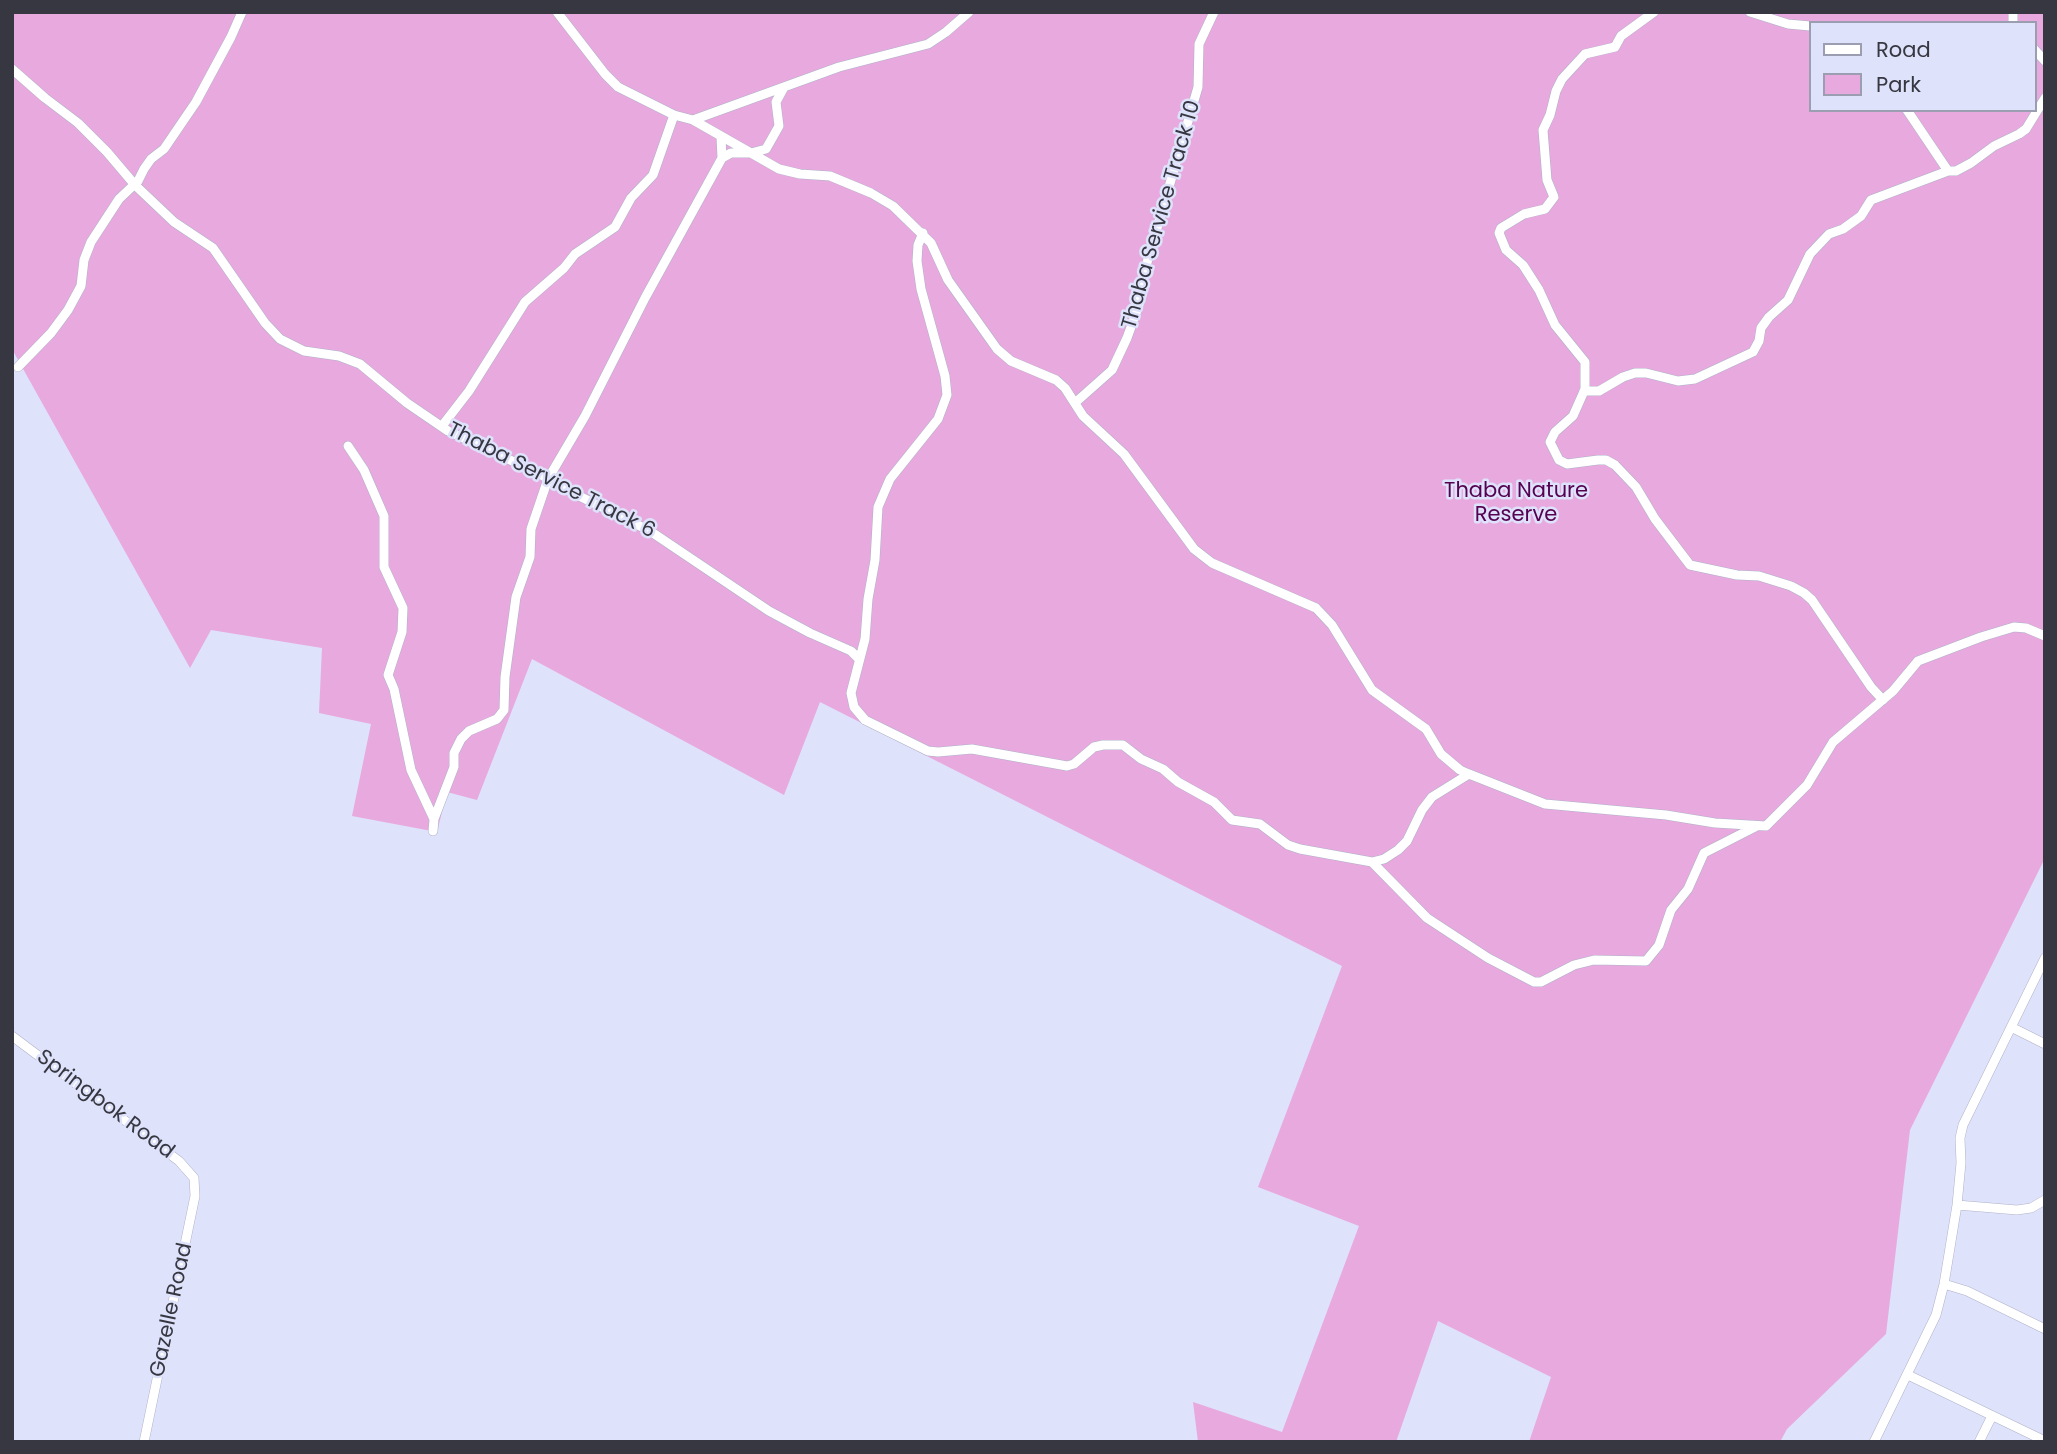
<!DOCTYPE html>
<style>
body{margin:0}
#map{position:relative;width:2057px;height:1454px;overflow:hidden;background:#dee2fa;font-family:Poppins,sans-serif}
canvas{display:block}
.frame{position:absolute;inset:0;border:14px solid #363740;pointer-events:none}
.legend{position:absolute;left:1809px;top:21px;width:228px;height:91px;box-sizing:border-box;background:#dee2fa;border:2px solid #9b9eb0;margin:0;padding:9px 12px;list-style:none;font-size:21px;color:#363740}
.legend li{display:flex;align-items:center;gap:14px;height:35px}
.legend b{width:35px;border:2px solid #9b9eb0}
</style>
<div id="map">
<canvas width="2057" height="1454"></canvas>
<div class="frame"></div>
<ul class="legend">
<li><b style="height:9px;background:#fff"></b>Road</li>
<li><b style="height:19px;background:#e8a9de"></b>Park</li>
</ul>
</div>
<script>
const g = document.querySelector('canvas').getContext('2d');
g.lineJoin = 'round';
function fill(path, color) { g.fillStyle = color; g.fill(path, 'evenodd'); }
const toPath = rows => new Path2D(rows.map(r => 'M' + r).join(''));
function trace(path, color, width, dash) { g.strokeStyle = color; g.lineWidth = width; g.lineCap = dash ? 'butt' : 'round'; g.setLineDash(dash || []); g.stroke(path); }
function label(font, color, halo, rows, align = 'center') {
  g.font = font + ' Poppins,sans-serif'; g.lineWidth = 5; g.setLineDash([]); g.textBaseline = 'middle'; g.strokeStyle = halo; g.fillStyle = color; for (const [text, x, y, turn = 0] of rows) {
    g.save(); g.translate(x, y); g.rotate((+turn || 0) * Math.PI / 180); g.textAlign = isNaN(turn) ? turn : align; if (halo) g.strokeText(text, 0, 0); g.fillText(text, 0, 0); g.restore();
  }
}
fill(toPath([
 [12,12,2045,12,2045,858,1910,1130,1886,1334,1787,1429,1780,1442,1529,1442,1551,1377,1438,1321,1396,1442,1198,1442,1193,1402,1282,1432,1359,1226,1258,1187,1342,966,820,702,784,795,532,659,477,800,447,792,437,832,352,816,371,724,319,713,322,648,211,630,190,668,12,349],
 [1810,23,2034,23,2034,110,1810,110]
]), '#e8a9de');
const minor = toPath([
 [557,12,605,74,618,87,674,115,693,120,779,169,800,174,830,176,871,193,893,206,931,243,948,280,997,349,1011,361,1056,380,1065,388,1083,416,1124,454,1194,549,1212,563,1316,608,1332,625,1372,690,1426,729,1441,754,1460,770,1469,774,1545,804,1666,815,1715,823,1766,826,1807,785,1833,742,1893,691,1918,661,1981,637,2014,627,2026,628,2045,636],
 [1654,12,1621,36,1615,47,1585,54,1562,79,1556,91,1550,115,1543,130,1547,180,1554,197,1545,209,1524,214,1501,228,1499,233,1506,250,1523,265,1539,290,1555,325,1585,362,1585,389,1573,416,1555,432,1550,442,1559,460,1567,464,1598,460,1606,460,1615,465,1636,487,1655,519,1690,565,1737,575,1759,576,1791,586,1804,593,1812,600,1871,687,1883,700],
 [1750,12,1788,24,1810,26],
 [2013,12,2013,23],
 [2034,49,2045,61],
 [12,69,45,98,78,123,107,152,135,185,174,222,213,248,265,323,280,339,304,351,339,356,360,364,407,403,448,431,540,474,569,491,650,531,769,611,810,633,851,651,859,659],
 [1907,110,1948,171],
 [693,120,839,67,928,44,946,32,969,12],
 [722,158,731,153,751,153,766,149,779,126,776,102,783,89],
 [923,233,918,245,917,261,921,289,945,376,947,395,938,419,890,479,878,507,875,560,868,599,865,639,851,693,854,707,865,720,928,751,938,752,972,749,1067,766,1074,764,1094,747,1103,745,1123,745,1141,759,1163,769,1178,782,1214,802,1232,820,1260,824,1288,845,1300,849,1372,862,1427,918,1488,958,1534,982,1541,982,1574,965,1594,960,1646,961,1659,945,1671,910,1688,889,1704,853,1755,827],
 [18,367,51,333,68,310,81,286,84,260,91,242,119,199,138,181,144,169,151,159,164,149,196,102,231,37,242,12],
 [1584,391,1599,391,1623,377,1635,373,1646,373,1678,381,1695,379,1753,352,1759,341,1761,328,1769,317,1788,300,1810,254,1829,234,1843,229,1861,216,1871,200,1948,171,1956,171,1971,163,1994,146,2019,134,2026,129,2045,98],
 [1076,402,1112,370,1127,338,1139,305,1146,266,1198,87,1199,44,1214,12],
 [442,426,469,391,525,302,564,268,575,254,615,227,631,198,653,175,674,115],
 [348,446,364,470,384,516,384,567,403,608,402,632,388,675,394,689,411,770,434,819,433,831],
 [434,819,454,767,454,753,461,739,469,731,497,719,504,710,505,677,516,597,530,557,531,529,548,479,585,416,645,298,722,158,721,137],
 [1372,862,1384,859,1398,850,1407,841,1422,810,1432,797,1469,774],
 [2011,1027,2045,1044],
 [12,1036,179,1161,194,1178,195,1196,144,1442],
 [1957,1205,1961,1163,1960,1138,1963,1125,2045,958],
 [1944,1284,1967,1291,2045,1329],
 [1908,1375,2045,1441],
 [1874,1442,1936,1315,1944,1284,1957,1205,2017,1210,2031,1208,2045,1200],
 [1979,1442,1992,1416]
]);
trace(minor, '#afb2c9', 10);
trace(minor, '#fff', 9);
label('21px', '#363740', '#dee2fa', [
 ["Thaba Service Track 10",1162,215,-74],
 ["Thaba Service Track 6",551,481,27],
 ["Springbok Road",105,1105,37],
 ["Gazelle Road",172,1310,-78]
]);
label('21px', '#570151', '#dee2fa', [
 ["Thaba Nature",1516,492],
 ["Reserve",1516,516]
]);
</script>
